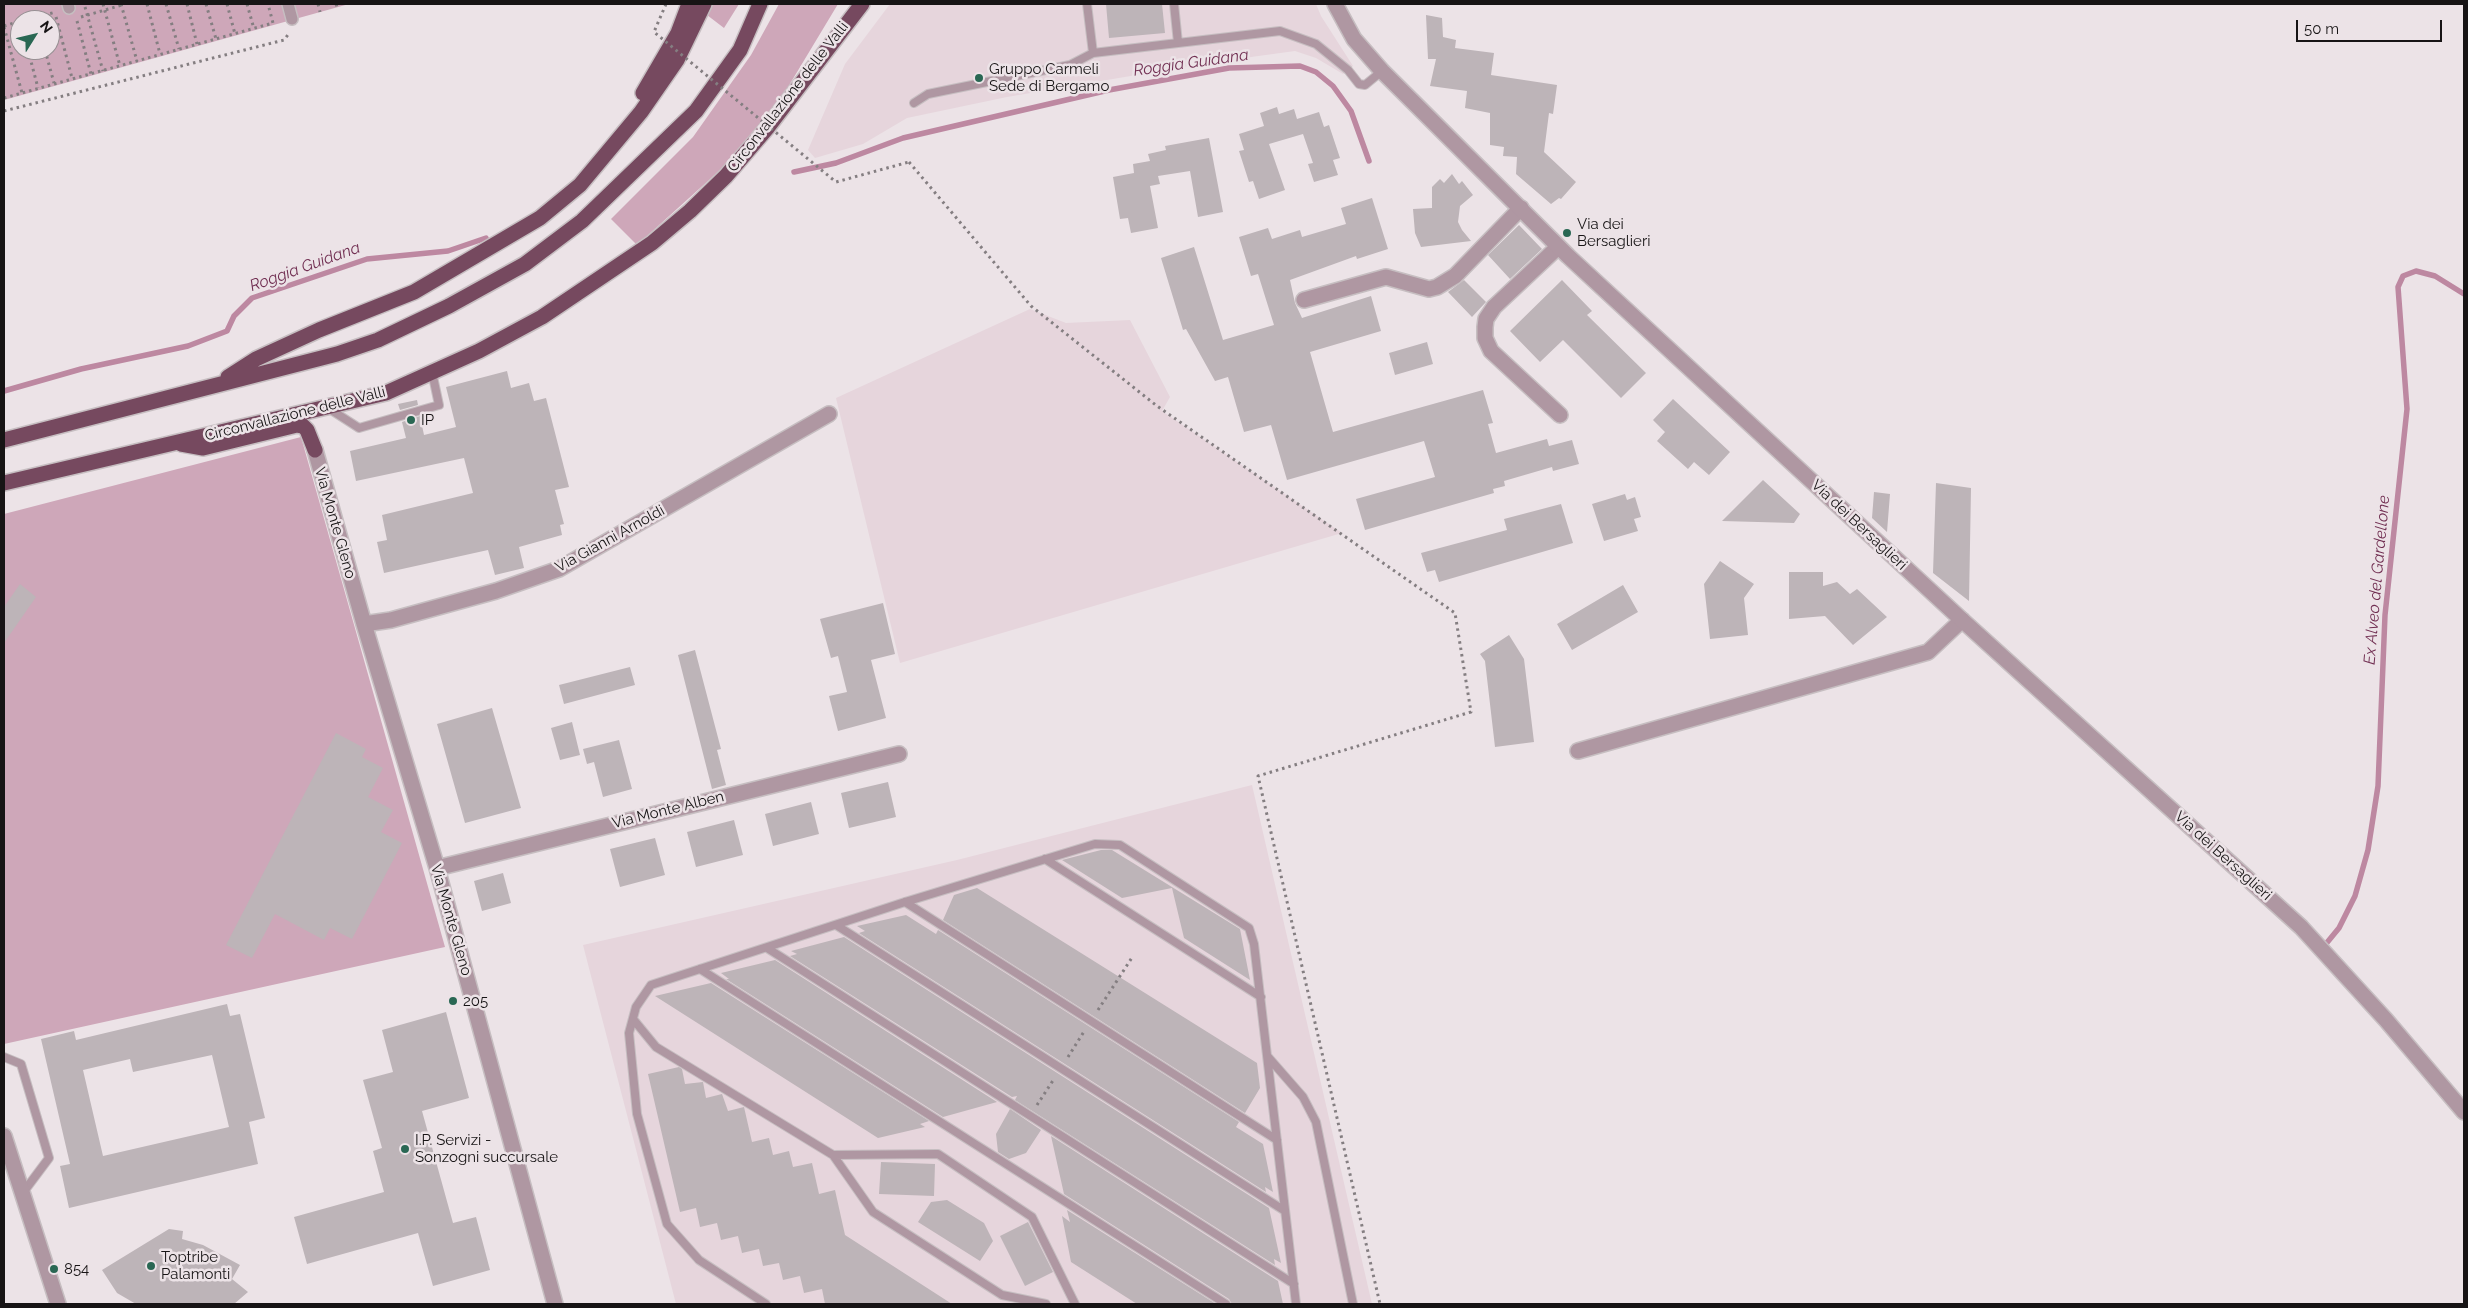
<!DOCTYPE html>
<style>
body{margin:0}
#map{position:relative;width:2468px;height:1308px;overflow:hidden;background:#ece3e7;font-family:Raleway,sans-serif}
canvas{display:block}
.frame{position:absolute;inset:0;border:5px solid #171415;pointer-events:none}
.north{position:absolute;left:10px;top:10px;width:50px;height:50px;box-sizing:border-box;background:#ece3e7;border:1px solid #979093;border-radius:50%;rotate:54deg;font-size:14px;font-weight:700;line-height:20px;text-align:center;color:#171415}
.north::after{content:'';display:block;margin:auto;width:18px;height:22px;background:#296753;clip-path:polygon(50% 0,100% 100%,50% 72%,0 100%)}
.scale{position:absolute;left:2296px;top:20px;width:146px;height:22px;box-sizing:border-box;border:2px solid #171415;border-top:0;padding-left:6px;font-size:15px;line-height:18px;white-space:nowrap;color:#171415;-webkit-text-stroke:4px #ece3e7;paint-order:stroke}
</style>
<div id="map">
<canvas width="2468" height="1308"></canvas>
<div class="frame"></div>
<div class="north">N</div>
<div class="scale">50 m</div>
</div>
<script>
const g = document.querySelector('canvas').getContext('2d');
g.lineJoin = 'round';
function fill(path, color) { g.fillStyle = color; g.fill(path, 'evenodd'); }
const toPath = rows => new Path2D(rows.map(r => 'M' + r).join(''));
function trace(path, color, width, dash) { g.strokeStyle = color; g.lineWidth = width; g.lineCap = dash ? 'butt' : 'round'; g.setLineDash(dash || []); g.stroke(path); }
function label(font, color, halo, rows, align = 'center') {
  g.font = font + ' Raleway,sans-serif'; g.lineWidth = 5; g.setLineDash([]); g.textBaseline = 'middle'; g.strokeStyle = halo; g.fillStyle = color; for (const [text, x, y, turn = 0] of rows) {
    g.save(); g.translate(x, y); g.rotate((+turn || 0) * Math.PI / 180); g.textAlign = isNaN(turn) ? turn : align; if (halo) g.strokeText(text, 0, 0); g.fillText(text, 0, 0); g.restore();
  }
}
fill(toPath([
 [890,4,1316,4,1321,16,1353,66,1343,74,1316,58,1295,51,1207,63,1007,97,907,118,863,144,815,158,808,150,845,64],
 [1030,309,1066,323,1130,320,1170,397,1162,411,1342,533,900,663,836,398],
 [1252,785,1372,1304,676,1304,583,945,957,860]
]), '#e6d5dc');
fill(toPath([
 [4,4,349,4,4,100],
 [20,20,50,20,50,50,20,50],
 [711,4,739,4,724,28,707,15],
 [779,4,838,4,779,102,729,162,637,245,611,219,693,137,751,55],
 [301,437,445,947,4,1044,4,514]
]), '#cea7b9');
trace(toPath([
 [794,172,836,163,903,138,1109,90,1229,68,1300,66,1316,72,1333,86,1351,111,1369,161],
 [4,391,81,369,188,346,227,331,234,316,252,298,367,259,448,251,486,238],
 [2325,945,2339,928,2355,896,2368,850,2378,786,2385,615,2407,409,2398,287,2403,276,2416,271,2435,276,2464,294]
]), '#bd88a1', 5.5);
fill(toPath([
 [1106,4,1162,4,1165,33,1109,38],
 [1426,15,1442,18,1443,37,1456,40,1455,48,1494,53,1491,75,1557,85,1553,114,1549,113,1544,152,1576,182,1561,199,1559,198,1551,204,1516,174,1517,157,1503,156,1504,147,1490,145,1490,113,1465,108,1467,91,1430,86,1436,59,1428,59],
 [1277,107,1279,114,1294,109,1297,119,1319,112,1324,127,1329,125,1340,158,1333,160,1338,175,1314,182,1308,164,1313,163,1303,134,1269,144,1285,190,1259,199,1253,181,1249,182,1239,151,1244,150,1239,134,1264,126,1260,113],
 [1209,138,1223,212,1198,217,1190,171,1158,176,1160,184,1150,186,1158,228,1131,233,1128,218,1120,219,1113,177,1134,173,1133,164,1150,161,1148,154,1166,150,1165,146],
 [1452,174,1459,184,1462,181,1473,195,1460,206,1458,222,1462,230,1471,241,1421,247,1415,233,1413,209,1432,208,1432,187,1440,179,1444,183],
 [1372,198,1388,249,1357,259,1356,256,1290,280,1295,303,1302,318,1371,296,1381,331,1310,352,1333,432,1483,390,1493,423,1488,424,1496,453,1547,439,1549,446,1572,440,1579,464,1553,471,1552,467,1504,481,1505,486,1493,489,1494,493,1365,530,1356,499,1435,477,1424,441,1287,480,1271,425,1244,432,1228,377,1215,381,1186,329,1183,330,1161,258,1194,247,1223,340,1274,325,1258,274,1251,276,1239,237,1268,228,1272,239,1300,230,1302,237,1346,224,1341,208],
 [1519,225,1542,249,1510,279,1488,255],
 [1464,280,1486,302,1472,317,1448,292],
 [1562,280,1592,311,1587,315,1646,373,1621,398,1563,340,1540,362,1510,331],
 [1427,342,1433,364,1395,375,1389,353],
 [507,371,511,388,529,383,534,401,546,398,569,487,555,490,564,524,560,525,562,535,519,547,524,568,495,575,488,550,384,573,377,542,387,540,382,515,473,493,464,458,356,481,350,451,406,438,402,422,420,416,424,435,456,427,446,387],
 [1673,399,1730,452,1709,475,1694,462,1688,469,1657,441,1665,432,1653,420],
 [417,400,418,405,400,410,398,404],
 [1763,480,1800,514,1794,523,1722,521],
 [1936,483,1971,488,1969,601,1933,573],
 [1874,492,1890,494,1887,532,1872,518],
 [1625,494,1627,500,1635,497,1641,517,1634,519,1638,531,1604,541,1592,504],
 [1561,504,1573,543,1439,582,1435,570,1427,572,1421,553,1507,530,1504,519],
 [1720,561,1754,584,1744,598,1748,635,1710,639,1704,584],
 [1789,572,1823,572,1823,586,1837,582,1850,594,1857,589,1887,617,1853,645,1825,616,1789,619],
 [20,584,36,597,4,643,4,607],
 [1623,585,1638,612,1572,650,1557,624],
 [883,603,895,654,871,660,886,718,838,731,829,696,847,692,838,656,831,658,820,619],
 [1509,635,1524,659,1534,742,1495,747,1485,661,1480,654],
 [695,650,721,749,717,750,726,785,712,789,678,655],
 [630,667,635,685,564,704,559,685],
 [492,708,521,808,465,823,437,724],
 [572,722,580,755,560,760,551,728],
 [336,733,366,749,362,757,383,768,368,797,393,810,381,832,402,843,352,939,330,928,324,940,275,914,252,958,226,945],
 [619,740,632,789,603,797,594,762,587,764,583,749],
 [888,782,896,817,849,828,841,793],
 [811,802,819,834,773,846,765,814],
 [734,820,743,855,696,867,687,832],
 [655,838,665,875,620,887,610,849],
 [1101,850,1112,850,1240,929,1250,980,1184,938,1172,888,1122,898,1062,860],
 [503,873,511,903,482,911,474,881],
 [977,888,1257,1063,1260,1088,1245,1113,943,920,954,895],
 [906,915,936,934,938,930,1239,1122,1236,1127,1263,1144,1273,1192,1265,1187,1266,1192,859,933,865,931,857,926],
 [844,937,1269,1208,1281,1263,1274,1259,1275,1265,1015,1100,1017,1096,1012,1097,790,956,797,954,791,951],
 [775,960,997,1102,943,1117,726,979,729,979,721,973],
 [711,983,929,1121,920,1124,925,1127,878,1138,655,996],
 [227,1004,230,1016,240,1014,265,1118,249,1122,258,1164,69,1208,60,1166,70,1164,41,1039,74,1031,76,1040],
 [212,1055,229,1127,103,1156,83,1070,130,1059,133,1072],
 [446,1012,469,1098,422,1111,453,1223,476,1217,490,1270,433,1286,418,1233,307,1264,294,1217,384,1192,373,1151,382,1148,363,1080,393,1072,382,1030],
 [679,1067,682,1069,685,1084,703,1082,706,1098,722,1094,728,1111,744,1107,752,1142,769,1138,773,1155,789,1151,793,1167,812,1163,819,1194,835,1190,845,1235,952,1304,825,1304,822,1289,804,1293,800,1276,783,1280,779,1263,763,1266,759,1249,742,1253,738,1236,721,1240,717,1223,700,1227,696,1208,680,1212,648,1074],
 [1010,1109,1041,1130,1026,1153,1009,1159,998,1152,996,1134],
 [1051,1136,1278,1281,1283,1304,1232,1304,1229,1299,1064,1194],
 [881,1162,935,1164,934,1196,879,1194],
 [947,1200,984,1223,993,1241,980,1261,918,1222,931,1202],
 [1067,1210,1216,1304,1137,1304,1071,1262,1062,1216,1070,1222],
 [1028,1222,1053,1272,1025,1286,1000,1236],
 [169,1229,183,1231,182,1239,203,1245,240,1265,232,1279,248,1292,234,1304,136,1304,117,1293,102,1270]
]), '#bdb4b8');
const service = toPath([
 [1087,4,1093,53,1280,31,1316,44,1348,70,1359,84,1365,85,1382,71],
 [1174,4,1178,43],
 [914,103,928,94,1070,65,1093,53],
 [328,408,359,428,439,405,432,372],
 [1045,859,1261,997],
 [905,902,1277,1140],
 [836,925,1285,1211],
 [767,948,1294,1284],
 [700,969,1226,1304],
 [633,1019,656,1047,833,1155,938,1154,1032,1217,1075,1304],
 [4,1057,21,1064,49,1158,22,1194],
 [1268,1057,1303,1097,1316,1122,1353,1304],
 [833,1155,873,1212,1002,1295,1046,1304],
 [766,1304,699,1260,667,1224,637,1114,629,1033,636,1007,651,985,905,902,1095,844,1120,845,1249,928,1254,944,1296,1304]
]);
const pedestrian = toPath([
 [68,4,69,8],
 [288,4,292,19]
]);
const minor = toPath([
 [1558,247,1494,307,1486,319,1485,327,1485,338,1491,351,1560,415],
 [1304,300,1386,277,1429,289,1437,287,1455,276,1521,208],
 [315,450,364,624,437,868,555,1304],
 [364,624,391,620,496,591,559,569,829,414],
 [1578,751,1928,652,1962,620],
 [437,868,899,754],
 [4,1136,58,1304]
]);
const tertiary = toPath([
 [1335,4,1354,39,1382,71,1568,256,1962,620,2301,927,2386,1020,2464,1112]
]);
const trunk = toPath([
 [643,93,678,33,689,4],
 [228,377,256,359,319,330,414,292,540,218,580,185,641,112,677,60,704,4],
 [4,440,337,354,378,340,449,306,525,264,582,221,696,111,740,50,760,4],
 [181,444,203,448,297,425,303,426,307,430,315,450],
 [4,483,386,393,479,351,542,317,652,243,690,211,726,176,768,127,862,4]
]);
trace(service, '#c6bec1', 10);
trace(pedestrian, '#c6bec1', 14);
trace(minor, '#c6bec1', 18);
trace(tertiary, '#c6bec1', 18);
trace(trunk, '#c6bec1', 18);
trace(toPath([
 [103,4,120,66],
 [121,4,137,61],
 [147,4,160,54],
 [166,4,179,49],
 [187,4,197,44],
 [206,4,216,39],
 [227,4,235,34],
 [247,4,254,29],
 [318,4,320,12],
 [336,4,337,7],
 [85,7,103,71],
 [56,17,72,78],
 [81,17,122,5],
 [25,20,56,12],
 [77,21,91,74],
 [4,26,20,21],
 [4,27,22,93],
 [28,50,38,88],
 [45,50,54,83],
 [4,98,273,23,268,4],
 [4,111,284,40,290,32],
 [909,162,1031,306,1157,406,1455,613,1471,712,1258,776,1380,1304],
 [1098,1010,1133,956],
 [1068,1057,1085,1030],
 [1037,1105,1054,1079]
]), '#847e81', 3, [2.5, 4]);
trace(service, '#af97a2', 8);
trace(pedestrian, '#af97a2', 11);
trace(minor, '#af97a2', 15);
trace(tertiary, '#af97a2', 15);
trace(trunk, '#76495f', 15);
trace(toPath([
 [666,4,654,32,836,182,909,162]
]), '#847e81', 3, [2.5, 4]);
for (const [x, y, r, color] of [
 [979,78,5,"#296753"],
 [1567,233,5,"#296753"],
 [411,420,5,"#296753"],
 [453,1001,5,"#296753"],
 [405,1149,5,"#296753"],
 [151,1266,5,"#296753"],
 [54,1269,5,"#296753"]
]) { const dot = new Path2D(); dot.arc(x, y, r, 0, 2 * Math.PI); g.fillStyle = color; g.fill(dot); trace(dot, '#ece3e7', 2); }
label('15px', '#171415', '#ece3e7', [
 ["Gruppo Carmeli",989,69],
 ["Sede di Bergamo",989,86],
 ["Via dei",1577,224],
 ["Bersaglieri",1577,241],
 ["IP",421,420],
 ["205",463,1001],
 ["I.P. Servizi -",415,1140],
 ["Sonzogni succursale",415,1157],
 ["Toptribe",161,1257],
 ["Palamonti",161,1274],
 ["854",64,1269]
], 'left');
label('15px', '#171415', '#ece3e7', [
 ["Circonvallazione delle Valli",788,97,-52],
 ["Circonvallazione delle Valli",295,414,-14],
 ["Via Monte Gleno",335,523,74],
 ["Via dei Bersaglieri",1859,525,43],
 ["Via Gianni Arnoldi",610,539,-29],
 ["Via Monte Alben",668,810,-14],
 ["Via dei Bersaglieri",2223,856,42],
 ["Via Monte Gleno",451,920,74]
]);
label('italic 16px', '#712f52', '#ece3e7', [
 ["Roggia Guidana",1191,63,-8],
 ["Roggia Guidana",305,267,-20],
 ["Ex Alveo del Gardellone",2377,580,-85]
]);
</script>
